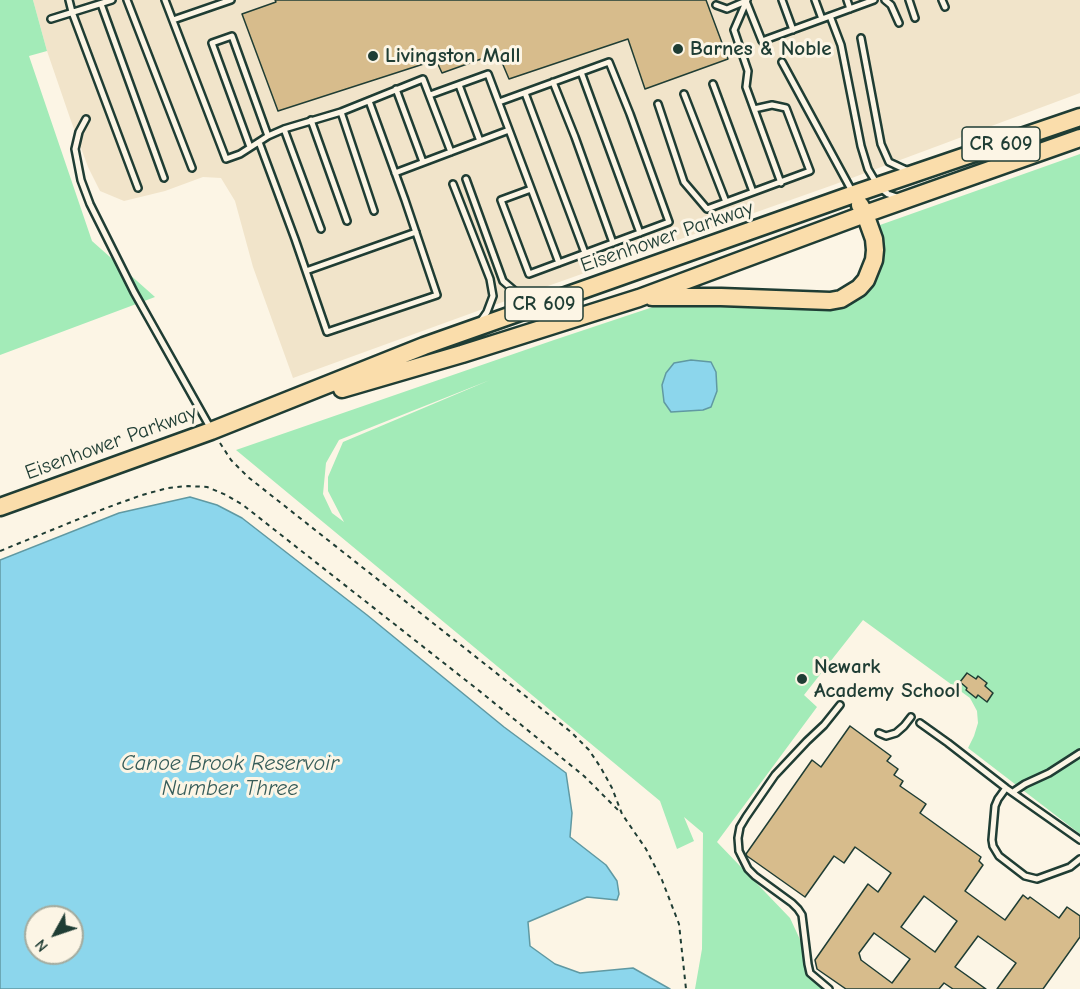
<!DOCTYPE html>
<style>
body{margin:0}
#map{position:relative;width:1080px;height:989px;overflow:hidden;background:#fcf5e5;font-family:"Comic Neue",sans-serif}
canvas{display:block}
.north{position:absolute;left:24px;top:905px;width:60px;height:60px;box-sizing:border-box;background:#fcf5e5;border:2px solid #a4ab9e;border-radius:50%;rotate:230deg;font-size:16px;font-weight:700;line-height:24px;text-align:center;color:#1f3d34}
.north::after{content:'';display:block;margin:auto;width:21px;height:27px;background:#1f3d34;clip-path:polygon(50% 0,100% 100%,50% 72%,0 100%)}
</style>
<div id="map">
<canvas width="1080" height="989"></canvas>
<div class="north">N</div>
</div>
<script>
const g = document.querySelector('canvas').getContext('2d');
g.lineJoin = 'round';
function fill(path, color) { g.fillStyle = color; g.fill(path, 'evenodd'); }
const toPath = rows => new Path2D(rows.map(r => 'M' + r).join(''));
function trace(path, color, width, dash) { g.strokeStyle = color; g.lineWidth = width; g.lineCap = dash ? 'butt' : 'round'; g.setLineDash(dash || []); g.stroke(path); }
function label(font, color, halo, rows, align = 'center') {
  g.font = font + ' "Comic Neue",sans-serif'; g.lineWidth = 6; g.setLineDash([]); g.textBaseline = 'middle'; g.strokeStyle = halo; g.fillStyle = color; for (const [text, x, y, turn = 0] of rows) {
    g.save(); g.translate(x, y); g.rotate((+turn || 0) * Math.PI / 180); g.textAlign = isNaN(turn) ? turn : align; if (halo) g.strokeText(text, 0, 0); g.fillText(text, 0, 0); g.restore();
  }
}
fill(toPath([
 [33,0,1080,0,1080,93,833,185,483,309,293,378,253,267,235,201,221,178,203,177,165,191,124,201,100,191,88,167,70,118,47,51]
]), '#f1e4ca');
fill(toPath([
 [0,0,33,0,47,51,29,56,92,241,155,297,0,355],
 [1080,154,1080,834,968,748,974,736,978,723,977,711,970,698,863,620,804,695,817,707,717,842,790,918,823,989,695,989,702,949,703,833,684,817,694,841,677,849,660,801,236,450,554,340,653,307,699,304,828,309,873,284,880,225],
 [490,380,343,442,328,477,328,491,344,522,332,513,323,494,326,463,339,440]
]), '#a3ebb8');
const water = toPath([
 [691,360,711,362,716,372,717,391,711,407,703,410,671,412,664,402,662,385,666,373,674,363,691,360],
 [190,497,217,505,242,518,367,615,504,727,566,773,572,813,570,837,606,865,617,881,619,894,617,900,587,897,528,922,530,946,555,964,580,973,633,968,670,989,0,989,0,560,119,513,190,497],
 [36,917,72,917,72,953,36,953,36,917]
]);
fill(water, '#8cd6ec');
trace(water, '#6099a2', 1.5);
const building = toPath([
 [275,0,706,0,728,59,645,89,628,39,509,79,498,53,442,73,436,60,278,111,242,14,276,2,275,0],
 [967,673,976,679,978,676,987,683,985,686,993,693,987,702,978,695,976,698,966,690,967,688,960,682,967,673],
 [850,726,891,756,887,761,898,769,894,775,903,781,900,786,926,804,920,813,981,857,979,861,983,865,965,891,1005,920,1023,895,1028,899,1030,897,1059,918,1067,907,1080,916,1080,937,1043,989,997,989,1016,963,978,936,955,967,986,989,953,989,944,983,939,989,846,989,817,969,815,960,868,884,878,892,891,873,855,847,844,863,834,856,805,897,747,856,746,854,812,760,821,767,850,726],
 [924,896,957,921,935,952,901,927,924,896],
 [874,933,910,959,892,983,861,960,859,953,874,933]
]);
fill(building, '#d7bc8c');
trace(building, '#1f3d34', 1.5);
const lane = toPath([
 [69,0,72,12,138,188],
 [127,0,192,168],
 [165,0,226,159,240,154,268,136,284,129,341,112,423,79,451,152],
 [747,0,734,30,748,71,746,87,781,183],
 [782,0,793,30],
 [815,0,822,19],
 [847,0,850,9],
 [885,0,891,5,899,23],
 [909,0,915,18],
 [942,0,945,7],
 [101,4,164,178],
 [716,5,727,9,746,1,762,41,874,0],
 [830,16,841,45,861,146,868,169,878,186,888,194,897,197],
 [51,19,112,0],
 [173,20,231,0],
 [861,38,881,144,889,162,904,169,907,170],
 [782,62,853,193],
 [581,72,640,233],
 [553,82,575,137,613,243],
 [713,84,753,192],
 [459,85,480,141],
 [396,89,423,162],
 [525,93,585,253],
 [684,94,726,202],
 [430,95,488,74,559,263],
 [499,102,609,62,630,114,669,222,529,274,501,200,531,189],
 [658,104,684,182,707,209,810,171,786,108,772,105,754,109],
 [341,112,374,211],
 [86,119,79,132,75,149,81,180,90,204,134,292,211,429],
 [311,120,347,221],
 [284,129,321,229],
 [259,142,295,239,327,332,437,295,405,200,369,101],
 [250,147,212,43,232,36,268,136],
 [395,173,509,130],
 [466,179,503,281,516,292,538,300],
 [453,184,490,279,493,296,487,312,480,322],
 [306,271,416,232],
 [920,723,948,743,1006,788,1080,840],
 [879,733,886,736,896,733,904,726,911,717],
 [1006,788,998,799,995,806,992,840,993,846,999,856,1025,876,1037,879,1070,867,1080,859],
 [1013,792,1025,784,1049,773,1080,753],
 [829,989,810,973,808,964,802,915,798,909,792,903,755,876,748,869,739,851,738,838,740,827,746,817,775,775,807,741,824,725,840,705]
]);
const primary = toPath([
 [652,297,721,297,830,301,841,299,859,288,866,280,874,260,875,250,874,239,865,214,860,205],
 [342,389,462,354,639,298,865,214,1080,138],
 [0,507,211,431,424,346,854,194,1080,117]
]);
trace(lane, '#1f3d34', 10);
trace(primary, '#1f3d34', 21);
trace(toPath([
 [220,443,231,460,248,477,571,732,589,750,601,768,612,788,622,814,646,849,662,880,679,924,686,989],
 [0,551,106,508,142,495,168,488,188,486,207,487,226,495,243,505,482,693,584,776,620,812]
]), '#1f3d34', 2, [4.5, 4.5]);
trace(lane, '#fcf5e5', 5);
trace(primary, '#faddab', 16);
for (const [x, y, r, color] of [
 [678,49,6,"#1f3d34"],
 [373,56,6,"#1f3d34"],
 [802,679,6,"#1f3d34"]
]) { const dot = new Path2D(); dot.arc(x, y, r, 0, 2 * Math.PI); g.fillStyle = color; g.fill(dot); trace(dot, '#fcf5e5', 2); }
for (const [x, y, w] of [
 [1001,144,78],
 [544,304,78]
]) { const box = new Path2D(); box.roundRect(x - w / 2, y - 17, w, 34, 4.5); g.fillStyle = '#fcf5e5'; g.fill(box); trace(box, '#1f3d34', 1.5); }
label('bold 20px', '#1f3d34', null, [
 ["CR 609",1001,144],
 ["CR 609",544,304]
]);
label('bold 21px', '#1f3d34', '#fcf5e5', [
 ["Barnes & Noble",690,49],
 ["Livingston Mall",385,56],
 ["Newark",814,667],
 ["Academy School",814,691]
], 'left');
label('21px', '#1f3d34', '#fcf5e5', [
 ["Eisenhower Parkway",667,237,-19],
 ["Eisenhower Parkway",111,443,-20]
]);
label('italic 22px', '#355c59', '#fcf5e5', [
 ["Canoe Brook Reservoir",230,764],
 ["Number Three",230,789]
]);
</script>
